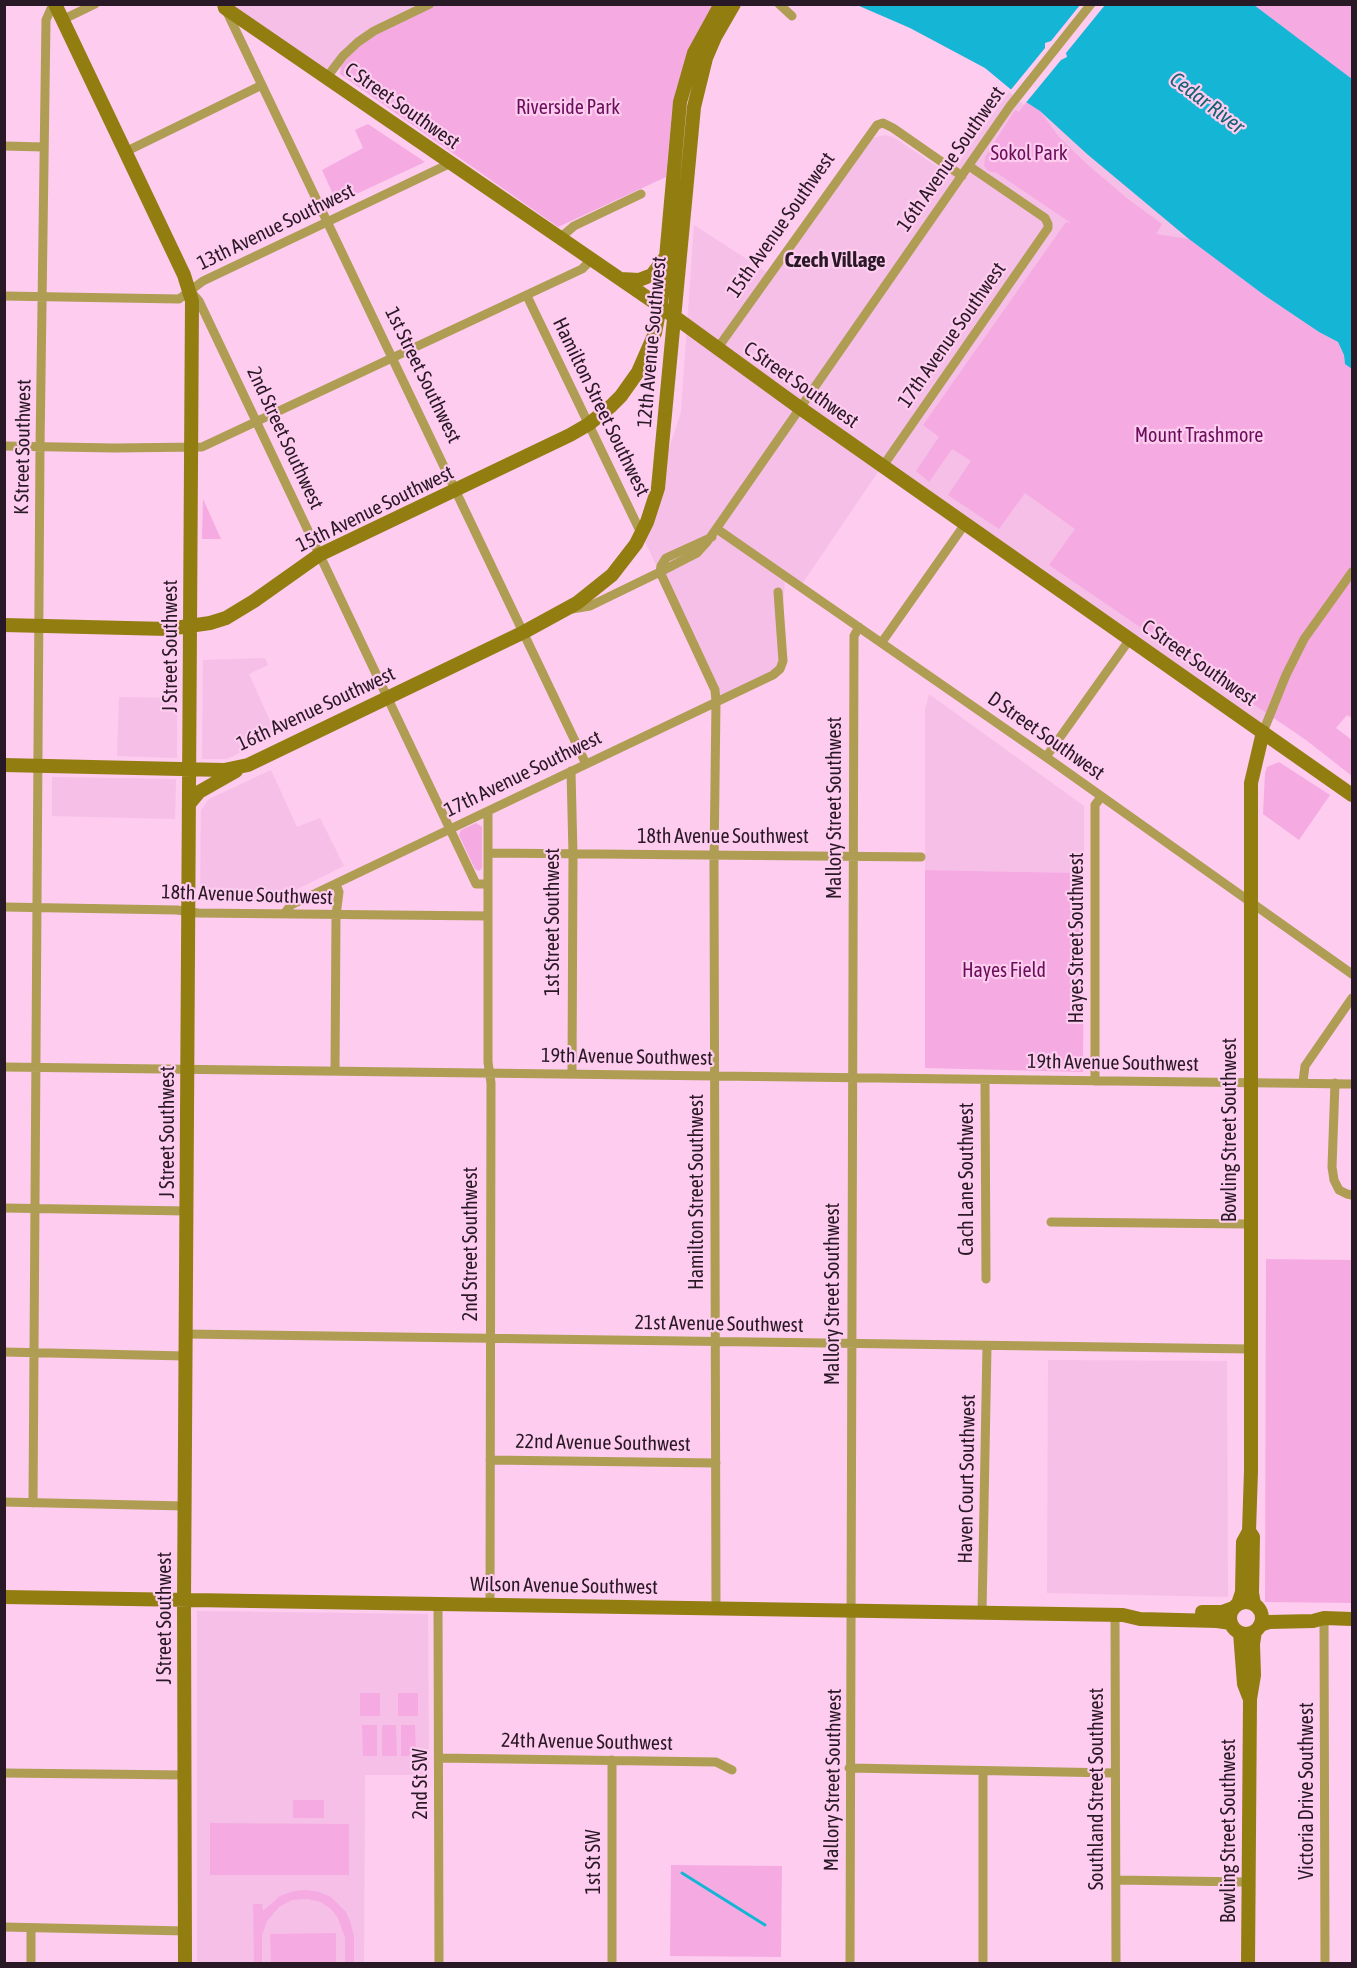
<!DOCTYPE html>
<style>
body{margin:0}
#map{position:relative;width:1357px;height:1968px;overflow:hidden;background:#fdccef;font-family:"Asap Condensed",sans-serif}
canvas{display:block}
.frame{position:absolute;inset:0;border:6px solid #291825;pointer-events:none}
</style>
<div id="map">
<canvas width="1357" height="1968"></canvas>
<div class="frame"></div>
</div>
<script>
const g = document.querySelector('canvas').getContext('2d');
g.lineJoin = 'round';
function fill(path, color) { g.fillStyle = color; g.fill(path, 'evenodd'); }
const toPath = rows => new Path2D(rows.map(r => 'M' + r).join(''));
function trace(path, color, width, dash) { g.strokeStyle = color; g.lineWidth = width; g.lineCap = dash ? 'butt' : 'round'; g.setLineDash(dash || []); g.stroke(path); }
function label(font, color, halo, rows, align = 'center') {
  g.font = font + ' "Asap Condensed",sans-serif'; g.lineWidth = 4.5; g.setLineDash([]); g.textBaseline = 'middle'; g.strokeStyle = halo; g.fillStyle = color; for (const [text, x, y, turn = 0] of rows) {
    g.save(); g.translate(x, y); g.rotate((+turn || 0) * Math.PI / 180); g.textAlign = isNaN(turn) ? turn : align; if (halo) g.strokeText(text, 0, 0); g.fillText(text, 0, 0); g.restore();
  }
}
fill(toPath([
 [224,5,430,5,374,31,327,77],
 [1045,48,1040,111,1142,200,1234,272,1352,369,1263,732,882,466,800,587,785,577,780,669,719,699,641,533,681,412,694,225,773,276,873,138,884,135,893,137,950,175,1003,100],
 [265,658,268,665,249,674,276,734,227,759,202,759,203,660],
 [929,694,1084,806,1084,873,925,870,925,710],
 [119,697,177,698,177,758,117,756],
 [271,770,297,827,320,818,344,866,275,900,200,899,201,810,209,799],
 [52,777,176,779,175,819,52,816],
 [1048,1360,1227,1361,1228,1597,1047,1593],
 [197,1611,428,1614,429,1775,365,1775,364,1963,197,1963]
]), '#f6bfe7');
fill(toPath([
 [437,5,713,5,690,47,676,90,672,112,666,177,558,227,340,74,341,66,349,56,369,38],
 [1254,5,1352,5,1352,79,1285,29],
 [1026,102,1040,111,1059,137,1088,165,1128,199,1162,224,1156,234,1189,239,1264,295,1319,332,1338,342,1344,355,1345,364,1352,369,1352,718,1347,715,1336,728,1352,740,1352,776,1306,740,1049,565,1075,529,1025,493,999,529,948,495,971,461,952,449,929,482,916,471,939,437,923,425,1066,222,1071,223,997,173,988,171,984,166,985,157,1015,110,1019,112],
 [368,124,425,162,337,203,322,170,363,148,355,130],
 [203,499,221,539,202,539],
 [1279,762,1330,795,1299,840,1263,814,1265,773,1267,767],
 [476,823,482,827,482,868,479,871,475,869,459,835,461,830],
 [925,870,1084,873,1083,1072,925,1068],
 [1266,1259,1352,1260,1352,1603,1265,1602],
 [360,1693,380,1693,380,1716,360,1716],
 [398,1693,418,1693,418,1716,398,1716],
 [362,1725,377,1725,377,1756,363,1756],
 [382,1725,396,1725,397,1756,382,1756],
 [401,1725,415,1725,416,1756,401,1756],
 [293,1800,324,1800,324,1818,293,1818],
 [210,1823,349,1824,349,1875,210,1875],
 [671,1865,782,1866,781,1957,670,1956],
 [306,1890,319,1892,331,1897,346,1912,350,1921,354,1936,354,1963,345,1963,345,1938,338,1918,331,1909,321,1902,308,1899,292,1900,279,1907,267,1921,262,1935,262,1963,254,1963,253,1904,262,1904,263,1911,280,1896,294,1891],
 [336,1933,336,1963,271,1963,270,1934]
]), '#f5abe2');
fill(toPath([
 [857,5,1254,5,1352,79,1352,369,1345,364,1344,355,1338,342,1319,332,1264,295,1189,239,1087,154,1040,111,1026,102,985,68,910,28]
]), '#14b5d5');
fill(toPath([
 [1080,5,1105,5,1066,53,1067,57,1061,60,1024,105,1009,92,1045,48,1045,43,1051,41]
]), '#fdccef');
trace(toPath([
 [682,1873,765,1925]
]), '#14b5d5', 3);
trace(toPath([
 [779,4,792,16],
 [226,10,586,764],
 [62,20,95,4],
 [327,77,343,56,358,42,374,31,430,4],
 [4,146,44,147],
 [125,152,262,85],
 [560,238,574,226,641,194],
 [192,293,199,301,476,884,488,884],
 [4,296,179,299,203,281,451,163],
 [527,296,641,533],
 [717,349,877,125,883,123,893,128,962,176],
 [4,446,114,448,202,447,582,269,591,260],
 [883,466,1048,228,1048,224,1045,218,969,166],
 [717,529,1046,757,1352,974],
 [712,537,666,558,661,566,660,572,715,690,716,701,714,864,716,1608],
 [572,609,590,606,660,572,697,553,707,542,1010,106,1091,4],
 [882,642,965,524],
 [1263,732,1286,675,1304,639,1352,572],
 [1046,757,1130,639],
 [571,771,573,854,572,1074],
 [488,811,488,1062,491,1083,490,1605],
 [489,853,921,857],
 [4,907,177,910,198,913,488,916],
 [284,914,291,905,773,675,780,669,783,661,778,592],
 [4,1067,1352,1084],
 [335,1070,336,915,339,892,336,884],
 [985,1080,986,1279],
 [1095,1081,1095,805,1101,797],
 [1303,1082,1305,1066,1352,998],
 [1335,1083,1332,1167,1334,1180,1339,1190,1347,1194,1352,1195],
 [4,1208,187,1211],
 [1051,1222,1250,1224],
 [186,1334,1250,1349],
 [4,1352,186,1356],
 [490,1460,716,1463],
 [4,1502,185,1506],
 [33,1503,40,447,46,20,53,4],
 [438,1604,439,1964],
 [982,1613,987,1346],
 [1115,1615,1116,1964],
 [1324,1618,1325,1964],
 [439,1758,716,1762,732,1770],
 [612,1760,612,1964],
 [849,1768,1115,1773],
 [983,1771,983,1964],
 [4,1773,186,1775],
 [1116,1880,1247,1882],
 [4,1927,185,1931],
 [31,1928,31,1964],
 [850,1964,854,636,859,627]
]), '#ae9d53', 9);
trace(toPath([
 [55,4,184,275,192,301,184,1600,185,1964],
 [224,4,225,8,661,307,800,408,1352,795],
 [621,279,639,280,652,275,664,259],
 [4,625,168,629,210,623,226,618,254,601,319,555,570,435,589,424,611,406,621,396,638,372,655,333,663,291,680,102,694,53,721,4],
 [4,765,224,770,248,765,524,632,577,603,612,575,636,544,647,522,658,488,694,107,706,58,715,37,734,4],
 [189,804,199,792,236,771],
 [1249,1531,1253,1537,1252,1593,1254,1604],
 [4,1597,1123,1615,1140,1619,1217,1621,1231,1623],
 '1230 1618a16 16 0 1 1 32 0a16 16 0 1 1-32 0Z',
 [1238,1604,1242,1592,1243,1542,1249,1531,1251,1471,1251,783,1263,732],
 [1202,1612,1222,1612,1233,1608],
 [1260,1625,1269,1622,1313,1621,1324,1618,1352,1619],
 [1240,1633,1244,1684,1249,1697],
 [1248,1964,1250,1699,1254,1675,1253,1644,1255,1631]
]), '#927d11', 14);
label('20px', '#291825', '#fdccef', [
 ["C Street Southwest",402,106,35],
 ["16th Avenue Southwest",951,159,-55],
 ["15th Avenue Southwest",781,225,-55],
 ["13th Avenue Southwest",276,227,-26],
 ["17th Avenue Southwest",952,335,-55],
 ["12th Avenue Southwest",652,342,-85],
 ["1st Street Southwest",423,375,64],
 ["C Street Southwest",801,385,35],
 ["Hamilton Street Southwest",601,407,64],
 ["2nd Street Southwest",285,438,65],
 ["K Street Southwest",23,447,-89],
 ["15th Avenue Southwest",375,509,-26],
 ["J Street Southwest",171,646,-90],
 ["C Street Southwest",1199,663,35],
 ["16th Avenue Southwest",316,709,-25],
 ["D Street Southwest",1046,736,35],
 ["17th Avenue Southwest",523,774,-26],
 ["Mallory Street Southwest",835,808,-90],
 ["18th Avenue Southwest",723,837],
 ["18th Avenue Southwest",247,895,2],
 ["1st Street Southwest",553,922,-90],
 ["Hayes Street Southwest",1077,938,-90],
 ["19th Avenue Southwest",627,1057,1],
 ["19th Avenue Southwest",1113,1063,1],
 ["Bowling Street Southwest",1230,1130,-90],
 ["J Street Southwest",168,1132,-90],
 ["Cach Lane Southwest",967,1179,-90],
 ["Hamilton Street Southwest",697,1192,-90],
 ["2nd Street Southwest",471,1244,-90],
 ["Mallory Street Southwest",833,1294,-90],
 ["21st Avenue Southwest",719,1324,1],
 ["22nd Avenue Southwest",603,1443,1],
 ["Haven Court Southwest",967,1479,-89],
 ["Wilson Avenue Southwest",564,1586,1],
 ["J Street Southwest",165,1618,-90],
 ["24th Avenue Southwest",587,1742,1],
 ["Mallory Street Southwest",833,1780,-89],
 ["2nd St SW",421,1784,-90],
 ["Southland Street Southwest",1097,1789,-90],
 ["Victoria Drive Southwest",1307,1791,-90],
 ["Bowling Street Southwest",1229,1831,-90],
 ["1st St SW",594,1862,-90]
]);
label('20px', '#6a0d5a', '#fdccef', [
 ["Riverside Park",568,108],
 ["Sokol Park",1029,154],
 ["Mount Trashmore",1199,436],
 ["Hayes Field",1004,971]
]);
label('italic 21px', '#166172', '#fdccef', [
 ["Cedar River",1207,103,37]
]);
label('bold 21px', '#291825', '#fdccef', [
 ["Czech Village",835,260]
]);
</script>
